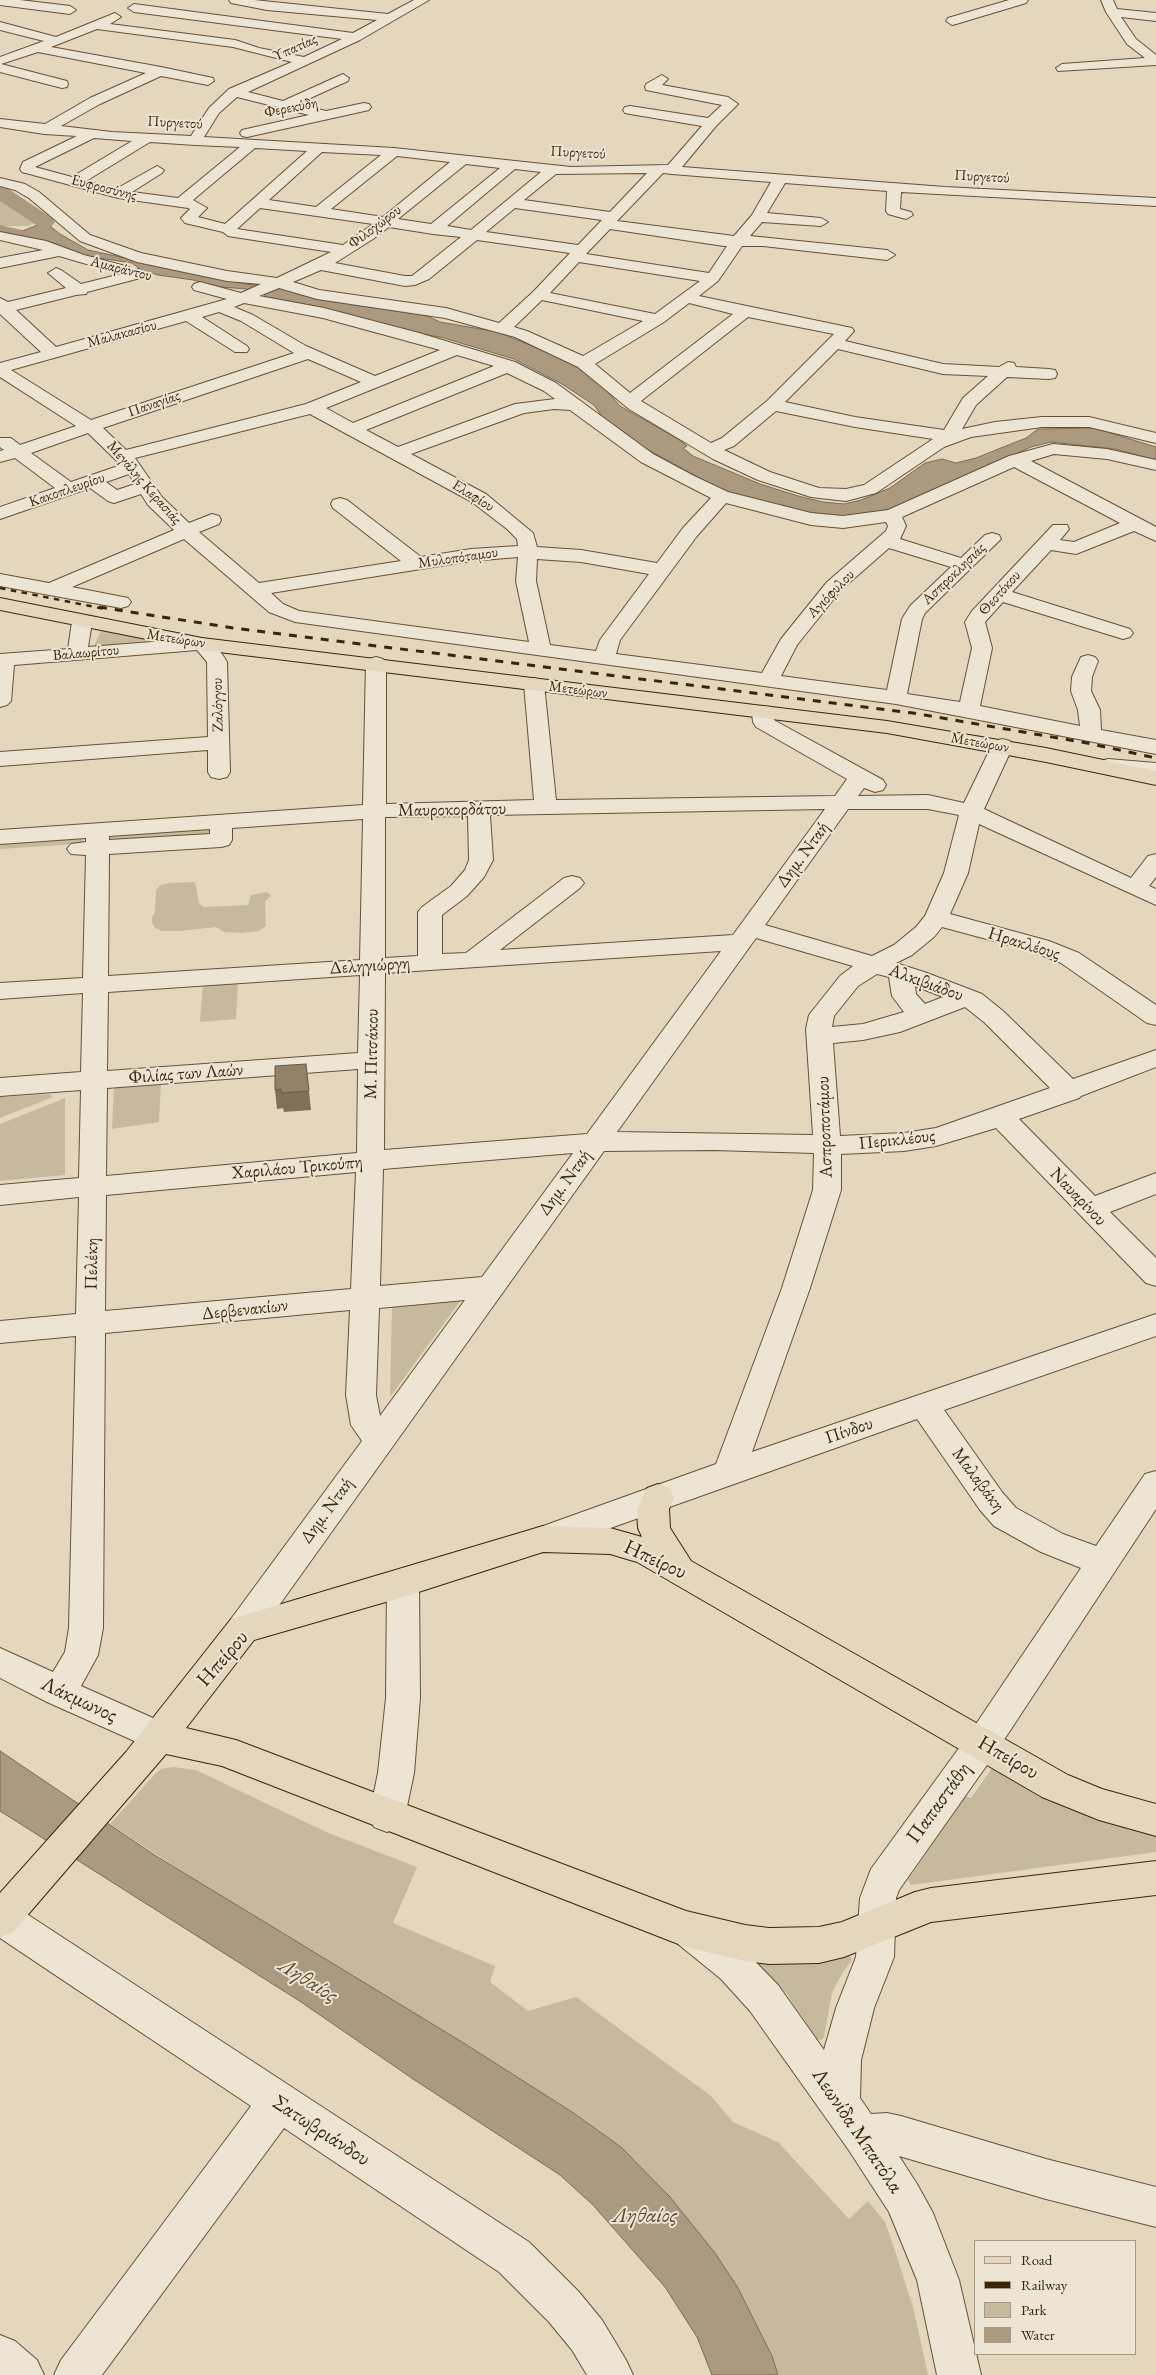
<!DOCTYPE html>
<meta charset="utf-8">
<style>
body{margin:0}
#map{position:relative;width:1156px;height:2375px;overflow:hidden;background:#e4d7bd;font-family:"EB Garamond",serif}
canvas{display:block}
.legend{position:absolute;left:974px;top:2240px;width:162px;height:115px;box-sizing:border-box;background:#ede5d4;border:1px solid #a69883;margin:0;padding:6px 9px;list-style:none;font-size:15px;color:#3b2509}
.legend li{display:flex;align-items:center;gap:10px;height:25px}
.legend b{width:25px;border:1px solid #a69883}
</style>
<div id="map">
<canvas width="1156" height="2375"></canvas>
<ul class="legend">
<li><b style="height:6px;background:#e4d7bd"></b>Road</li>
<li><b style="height:6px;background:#3b2509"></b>Railway</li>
<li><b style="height:14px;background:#c7b99e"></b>Park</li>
<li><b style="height:14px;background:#ab9a80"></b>Water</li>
</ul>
</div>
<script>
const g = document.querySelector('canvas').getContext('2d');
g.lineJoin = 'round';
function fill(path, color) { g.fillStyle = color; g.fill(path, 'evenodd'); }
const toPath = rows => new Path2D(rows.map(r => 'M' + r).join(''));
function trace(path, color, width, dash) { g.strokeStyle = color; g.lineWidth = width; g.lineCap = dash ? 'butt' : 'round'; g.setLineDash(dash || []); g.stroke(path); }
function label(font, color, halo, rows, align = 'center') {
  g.font = font + ' "EB Garamond",serif'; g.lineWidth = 4; g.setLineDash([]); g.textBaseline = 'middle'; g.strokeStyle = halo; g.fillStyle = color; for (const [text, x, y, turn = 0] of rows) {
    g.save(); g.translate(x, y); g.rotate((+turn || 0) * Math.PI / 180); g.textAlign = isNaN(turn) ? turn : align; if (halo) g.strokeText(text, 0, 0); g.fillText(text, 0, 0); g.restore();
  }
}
fill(toPath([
 [0,194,20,206,39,220,29,226,0,226],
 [101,631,161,640,164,641,93,648],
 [211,827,213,835,108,841,108,837],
 [82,838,83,842,78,844,0,849,0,842],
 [195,882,199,903,204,907,248,905,251,895,267,892,271,896,265,901,266,926,259,931,241,933,224,932,216,927,180,931,162,931,155,928,152,923,152,917,155,912,156,891,159,886,168,883],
 [238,981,236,1019,200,1022,203,983],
 [161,1083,159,1122,112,1129,114,1088],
 [49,1094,53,1097,0,1118,0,1097],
 [65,1098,65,1175,0,1181,0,1124],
 [461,1300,390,1397,392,1307],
 [173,1767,196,1770,326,1832,417,1867,393,1923,495,1966,490,1982,528,2011,576,1997,711,2096,733,2122,778,2142,849,2219,868,2201,885,2222,895,2251,913,2307,928,2375,778,2375,772,2356,715,2253,670,2197,621,2147,572,2112,462,2042,198,1882,110,1824,155,1774,161,1769],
 [993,1767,1156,1830,1156,1852,911,1885,908,1880,966,1796,971,1798],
 [850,1956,852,1960,843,1972,832,1993,824,2037,821,2040,817,2039,786,1993,750,1958]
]), '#c7b99e');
const water = toPath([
 [45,222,60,234,88,250,246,284,284,288,309,297,425,315,440,322,498,332,573,363,606,390,620,406,678,439,687,446,683,448,693,456,760,484,798,496,823,502,844,504,861,500,890,488,925,463,942,459,956,463,976,458,1026,438,1038,429,1094,428,1156,447,1156,460,1115,449,1051,442,1031,447,893,509,856,517,818,515,742,497,719,489,636,443,603,418,594,405,562,384,514,359,444,338,386,326,336,311,265,298,265,295,246,289,221,287,193,280,158,275,141,270,132,263,73,254,56,244,15,234,45,222],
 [0,1751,156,1856,462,2042,572,2112,621,2147,670,2197,715,2253,738,2288,772,2356,778,2375,712,2375,697,2337,665,2287,593,2205,560,2175,413,2079,301,2002,0,1811,0,1751]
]);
fill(water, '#ab9a80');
trace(water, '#7e6b50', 1);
fill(toPath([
 [0,186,7,188,52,218,55,222,52,226,45,228,38,226,0,201,0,186],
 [0,225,22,230,25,234,22,238,15,240,0,237,0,225]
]), '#ab9a80');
const minor = toPath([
 [0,0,20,0,70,6,76,10,70,14,0,5,0,0],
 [229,0,254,0,388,14,414,0,429,0,360,40,248,92,283,101,343,74,349,78,348,81,297,104,326,111,364,103,369,104,371,107,369,110,247,137,242,136,240,133,242,130,309,115,237,97,219,113,204,137,394,148,571,167,668,165,702,126,630,114,625,113,623,110,625,107,630,106,708,118,722,105,646,90,645,87,646,84,662,75,668,79,662,85,728,97,738,104,716,126,682,167,945,187,1156,198,1156,206,901,192,900,209,911,212,913,215,906,219,888,214,886,211,887,191,785,183,767,213,821,218,828,222,821,226,762,222,750,236,887,250,895,255,887,260,763,246,742,246,718,281,699,296,852,328,854,331,845,341,943,364,999,367,1008,362,1014,363,1016,367,1049,369,1055,370,1057,374,1055,378,1049,379,1007,377,976,405,962,429,995,422,1042,417,1089,417,1156,433,1156,443,1089,427,1042,427,971,437,944,447,876,493,846,501,811,497,758,480,713,459,629,409,578,367,515,337,445,318,317,299,279,288,259,296,324,308,419,333,515,362,556,383,653,454,694,476,728,492,811,513,843,516,888,510,1009,456,1053,444,1107,449,1156,460,1156,470,1107,459,1054,454,1031,461,1156,527,1156,541,1134,531,1076,554,1051,550,1012,592,1130,629,1133,633,1130,637,1123,639,1003,602,985,622,992,648,980,706,1080,726,1078,710,1071,691,1072,677,1081,657,1088,655,1095,657,1098,661,1092,677,1091,691,1100,710,1101,730,1156,740,1156,754,896,704,295,622,269,612,184,539,72,587,128,598,131,602,128,606,121,608,0,586,0,574,49,583,174,530,148,505,141,494,114,503,108,501,90,488,0,519,0,507,55,488,15,458,0,462,0,451,4,450,0,447,0,438,11,438,20,445,76,426,0,377,0,363,41,352,0,314,0,298,8,302,66,288,48,273,56,268,61,270,81,284,121,274,59,256,0,268,0,258,43,250,0,240,0,232,46,241,84,255,129,267,131,271,139,269,147,274,144,277,87,292,86,294,76,295,16,310,56,347,227,299,194,290,192,287,194,284,200,282,241,293,261,284,227,281,137,262,80,241,29,198,15,190,0,186,0,178,25,184,39,192,90,235,141,253,227,271,277,278,331,252,228,236,223,232,185,223,181,218,190,209,188,208,118,198,22,172,20,169,23,162,77,136,44,134,0,127,0,119,45,124,90,98,146,73,38,52,1,64,67,81,68,84,67,87,62,88,0,72,0,57,44,41,0,30,0,22,56,37,115,13,121,17,110,24,235,40,259,48,304,57,342,39,134,12,128,8,134,4,353,33,377,20,267,10,231,3,229,0],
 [97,29,233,47,292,62,229,89,209,108,191,136,112,132,61,126,100,104,161,76,208,85,214,81,213,78,161,67,51,47,97,29],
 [94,138,132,141,72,177,35,167,94,138],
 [150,142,195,145,240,147,178,198,132,192,162,173,164,170,157,166,116,189,86,181,150,142],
 [255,148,307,151,225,224,198,217,207,208,193,200,255,148],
 [322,152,381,155,316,207,269,200,322,152],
 [397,156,450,162,383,217,331,209,397,156],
 [466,164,500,168,431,224,398,219,466,164],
 [515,169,541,172,471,230,447,226,515,169],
 [647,173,610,212,524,200,556,174,647,173],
 [663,173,672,174,771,182,752,215,734,236,617,221,663,173],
 [260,208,373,224,343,245,237,229,260,208],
 [515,208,602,220,578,245,486,232,515,208],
 [389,227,433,234,461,237,412,276,405,276,335,263,373,239,389,227],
 [610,229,724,246,727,246,709,273,586,254,610,229],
 [477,240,570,253,533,292,499,323,446,308,319,290,293,282,321,270,405,286,415,285,429,279,477,240],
 [579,262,700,281,655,314,550,293,579,262],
 [542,300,643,321,583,356,527,331,514,327,542,300],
 [244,303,323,318,440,350,375,376,306,346,253,315,234,307,244,303],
 [689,303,733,314,630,393,595,364,664,322,689,303],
 [219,312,241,321,294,353,91,420,11,370,186,321,235,352,247,352,249,349,247,346,202,317,219,312],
 [748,317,834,334,767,401,722,438,711,443,641,401,748,317],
 [838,349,943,374,988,376,963,398,944,430,855,417,785,402,838,349],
 [457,355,494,366,353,423,326,408,457,355],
 [308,359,361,382,306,404,126,450,103,428,308,359],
 [507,373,544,391,555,399,515,404,398,447,366,430,507,373],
 [554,409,570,410,641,462,711,498,683,528,657,563,581,550,537,547,533,533,486,494,411,454,524,413,554,409],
 [776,411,855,427,933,439,864,485,846,489,819,488,770,472,724,450,734,446,776,411],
 [310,414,472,502,507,529,517,539,518,546,471,549,421,557,347,500,340,498,333,500,331,504,333,508,401,561,259,583,199,532,219,524,221,520,219,516,212,514,189,523,162,497,135,458,310,414],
 [88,433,121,465,71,482,31,453,88,433],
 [1014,467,1120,523,1074,542,1060,540,1069,529,1067,525,1053,525,972,611,965,622,972,648,960,702,907,694,922,619,925,613,1001,539,999,535,992,533,985,535,961,558,900,539,906,526,902,517,1014,467],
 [129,474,135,484,117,490,106,482,129,474],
 [726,503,811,525,843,528,886,522,888,526,886,531,827,582,781,639,762,673,616,654,620,640,697,536,726,503],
 [889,548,951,567,910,606,902,619,887,690,781,676,797,645,841,590,889,548],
 [518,557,516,581,529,642,299,611,283,604,271,593,471,561,518,557],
 [537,559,581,562,649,574,600,640,596,651,550,645,536,581,537,559],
 [1009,0,1028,0,1026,3,956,24,952,25,946,21,948,18,1009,0],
 [1101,0,1113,0,1117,9,1156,13,1156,21,1121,17,1136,39,1156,55,1156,65,1058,71,1056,68,1062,64,1145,58,1127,44,1106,12,1101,0],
 [82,616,89,618,92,622,88,647,202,638,209,640,218,648,227,662,230,772,227,777,219,779,211,777,208,772,208,750,0,766,0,752,208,737,207,662,197,650,14,665,11,701,7,705,0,707,0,654,68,649,72,622,75,618,82,616],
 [376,657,383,659,386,663,386,804,534,800,524,684,527,680,534,678,541,680,544,684,556,800,835,796,847,779,756,727,753,722,752,712,755,707,763,706,771,707,774,720,781,724,883,780,886,785,883,790,875,792,864,788,858,796,928,795,964,803,994,741,1002,739,1010,741,1013,746,984,809,1131,878,1148,856,1156,854,1156,877,1149,886,1156,889,1156,905,979,824,968,873,950,914,1049,941,1079,953,1156,1005,1156,1025,1147,1023,1061,963,1031,951,942,927,934,937,912,955,896,963,927,973,982,994,1003,1011,1073,1079,1156,1050,1156,1067,1081,1096,1079,1098,1019,1119,1095,1196,1156,1173,1156,1194,1110,1212,1156,1258,1156,1286,1146,1283,996,1128,936,1146,904,1151,841,1154,841,1190,810,1288,752,1452,1156,1314,1156,1336,944,1410,1002,1492,1016,1508,1063,1534,1096,1546,1145,1474,1156,1471,1156,1509,994,1755,899,1890,896,1898,894,1957,874,2008,861,2060,860,2098,871,2114,887,2113,901,2116,1046,2159,1156,2187,1156,2227,1046,2199,899,2156,917,2184,933,2213,959,2280,981,2375,937,2375,917,2280,889,2212,848,2149,750,2011,721,1979,678,1944,672,1932,678,1920,691,1914,704,1920,747,1953,778,1985,824,2050,836,2008,856,1957,860,1898,871,1869,970,1733,1081,1568,1041,1552,994,1526,980,1510,917,1419,543,1552,532,1548,527,1539,532,1530,716,1464,782,1288,813,1190,814,1153,714,1150,604,1151,255,1639,243,1643,231,1639,226,1629,231,1619,362,1441,351,1425,346,1395,350,1310,105,1333,103,1628,98,1655,81,1686,171,1726,176,1737,171,1748,159,1752,47,1702,0,1678,0,1648,53,1672,65,1652,69,1628,76,1336,0,1343,0,1321,76,1314,79,1197,0,1205,0,1185,79,1178,81,1090,0,1096,0,1078,81,1072,83,993,0,999,0,983,83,978,86,855,71,854,67,849,71,844,86,842,86,838,0,844,0,830,363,805,366,663,369,659,376,657],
 [825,809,733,935,500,950,580,888,584,883,580,878,572,876,564,878,466,953,442,954,442,915,467,896,484,877,493,860,490,815,825,809],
 [848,809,928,809,959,815,944,873,925,916,916,927,894,945,872,956,765,925,848,809],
 [468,816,469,860,465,870,451,886,422,907,418,912,418,956,385,958,385,817,468,816],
 [363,819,360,960,108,976,109,854,221,847,229,845,232,840,232,828,363,819],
 [210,829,210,834,109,840,109,836,210,829],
 [756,938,853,966,840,976,809,1015,806,1029,813,1135,617,1132,756,938],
 [721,951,587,1134,384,1150,385,973,721,951],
 [877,974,889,977,892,996,904,1012,863,1024,832,1027,834,1016,858,986,877,974],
 [360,975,358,1053,107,1071,108,992,360,975],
 [915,986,943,997,925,1004,916,994,915,986],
 [965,1007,985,1023,1050,1088,936,1128,904,1133,840,1136,833,1043,863,1040,900,1032,965,1007],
 [358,1069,357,1153,106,1176,107,1088,358,1069],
 [573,1153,482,1277,380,1286,383,1169,573,1153],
 [356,1172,351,1289,105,1311,106,1195,356,1172],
 [465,1300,380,1416,376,1395,379,1308,465,1300],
 [1108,759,1156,763,1156,777,1100,771,1097,766,1100,761,1108,759],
 [403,1569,415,1573,419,1583,420,1698,414,1773,405,1816,400,1827,387,1832,374,1827,369,1816,378,1773,386,1698,387,1583,391,1573,403,1569],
 [0,1900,13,1905,529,2242,579,2292,602,2320,626,2360,633,2375,587,2375,572,2350,549,2322,499,2272,284,2128,102,2375,54,2375,61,2360,251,2106,0,1938,0,1900],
 [0,2335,15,2341,37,2360,44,2375,0,2375,0,2335]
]);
const major = toPath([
 [0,598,202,638,887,721,1046,748,1156,771,1156,785,1046,762,887,733,202,650,0,610,0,598],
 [658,1484,669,1488,674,1497,669,1509,670,1528,691,1561,1068,1775,1102,1789,1156,1804,1156,1836,1099,1820,1042,1797,637,1562,610,1554,543,1552,403,1597,254,1640,186,1728,236,1740,686,1911,745,1925,769,1928,819,1927,842,1922,915,1892,931,1888,1156,1861,1156,1895,931,1922,844,1957,819,1963,769,1964,745,1961,686,1947,222,1766,166,1754,13,1932,0,1937,0,1893,126,1752,231,1619,543,1526,610,1528,642,1537,638,1528,637,1509,647,1488,658,1484]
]);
trace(minor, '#655236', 2);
trace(major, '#3b2509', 2);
fill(minor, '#ede5d4');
fill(major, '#e4d7bd');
trace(toPath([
 [0,588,105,609]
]), '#3b2509', 2.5, [5.5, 5.5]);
trace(toPath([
 [99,607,233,628,913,713,1087,743,1156,758]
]), '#3b2509', 3, [8, 8]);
fill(toPath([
 [306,1064,311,1110,284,1112,283,1108,277,1109,275,1090]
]), '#7e7059');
const building = toPath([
 [306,1064,309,1091,282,1093,281,1089,275,1090,275,1066,306,1064]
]);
fill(building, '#938267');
trace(building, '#675b48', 1);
label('15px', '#3b2509', '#ede5d4', [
 ["Υπατίας",295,48,-24],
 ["Φερεκύδη",291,108,-11],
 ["Πυργετού",175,123,3],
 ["Πυργετού",578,153,3],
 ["Πυργετού",982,177,3],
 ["Ευφροσύνης",104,188,14],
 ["Φιλοχώρου",375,227,-37],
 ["Αμαράντου",121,269,14],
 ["Μαλακασίου",122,334,-15],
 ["Παναγίας",154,404,-19],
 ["Μεγάλης Κερασιάς",144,483,49],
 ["Κακοπλευρίου",67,490,-19],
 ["Ελαφίου",473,496,32],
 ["Μυλοπόταμου",458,558,-8],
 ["Ασπροκλησιάς",954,574,-44],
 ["Θεοτόκου",1000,593,-48],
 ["Αγιόφυλου",831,594,-46],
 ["Μετεώρων",176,639,9],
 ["Βαλαωρίτου",86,653,-5],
 ["Μετεώρων",578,690,7],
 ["Ζαλόγγου",218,705,-91],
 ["Μετεώρων",980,743,10]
]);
label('18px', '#3b2509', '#ede5d4', [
 ["Μαυροκορδάτου",452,810,-1],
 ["Δημ. Νταή",803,855,-54],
 ["Ηρακλέους",1024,944,17],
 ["Δεληγιώργη",370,966,-4],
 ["Αλκιβιάδου",926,983,20],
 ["Μ. Πιτσάκου",372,1054,-89],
 ["Φιλίας των Λαών",186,1074,-4],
 ["Ασπροποτάμου",825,1127,-92],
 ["Περικλέους",897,1140,-6],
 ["Χαριλάου Τρικούπη",297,1168,-5],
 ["Δημ. Νταή",565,1183,-54],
 ["Ναυαρίνου",1078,1197,46],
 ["Πελέκη",92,1264,-89],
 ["Δερβενακίων",245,1310,-6],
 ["Πίνδου",849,1431,-19],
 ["Μαλαβάκη",978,1480,53],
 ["Δημ. Νταή",327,1511,-54]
]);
label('21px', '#3b2509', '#ede5d4', [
 ["Ηπείρου",655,1560,25],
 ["Ηπείρου",223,1659,-49],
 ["Λάκμωνος",79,1700,25],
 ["Ηπείρου",1008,1758,30],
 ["Παπαστάθη",939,1803,-54],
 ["Σατωβριάνδου",321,2131,33],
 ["Λεωνίδα Μπατόλα",857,2131,56]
]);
label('italic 22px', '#5d482d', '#ede5d4', [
 ["Ληθαίος",308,1981,32],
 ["Ληθαίος",645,2216]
]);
</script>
